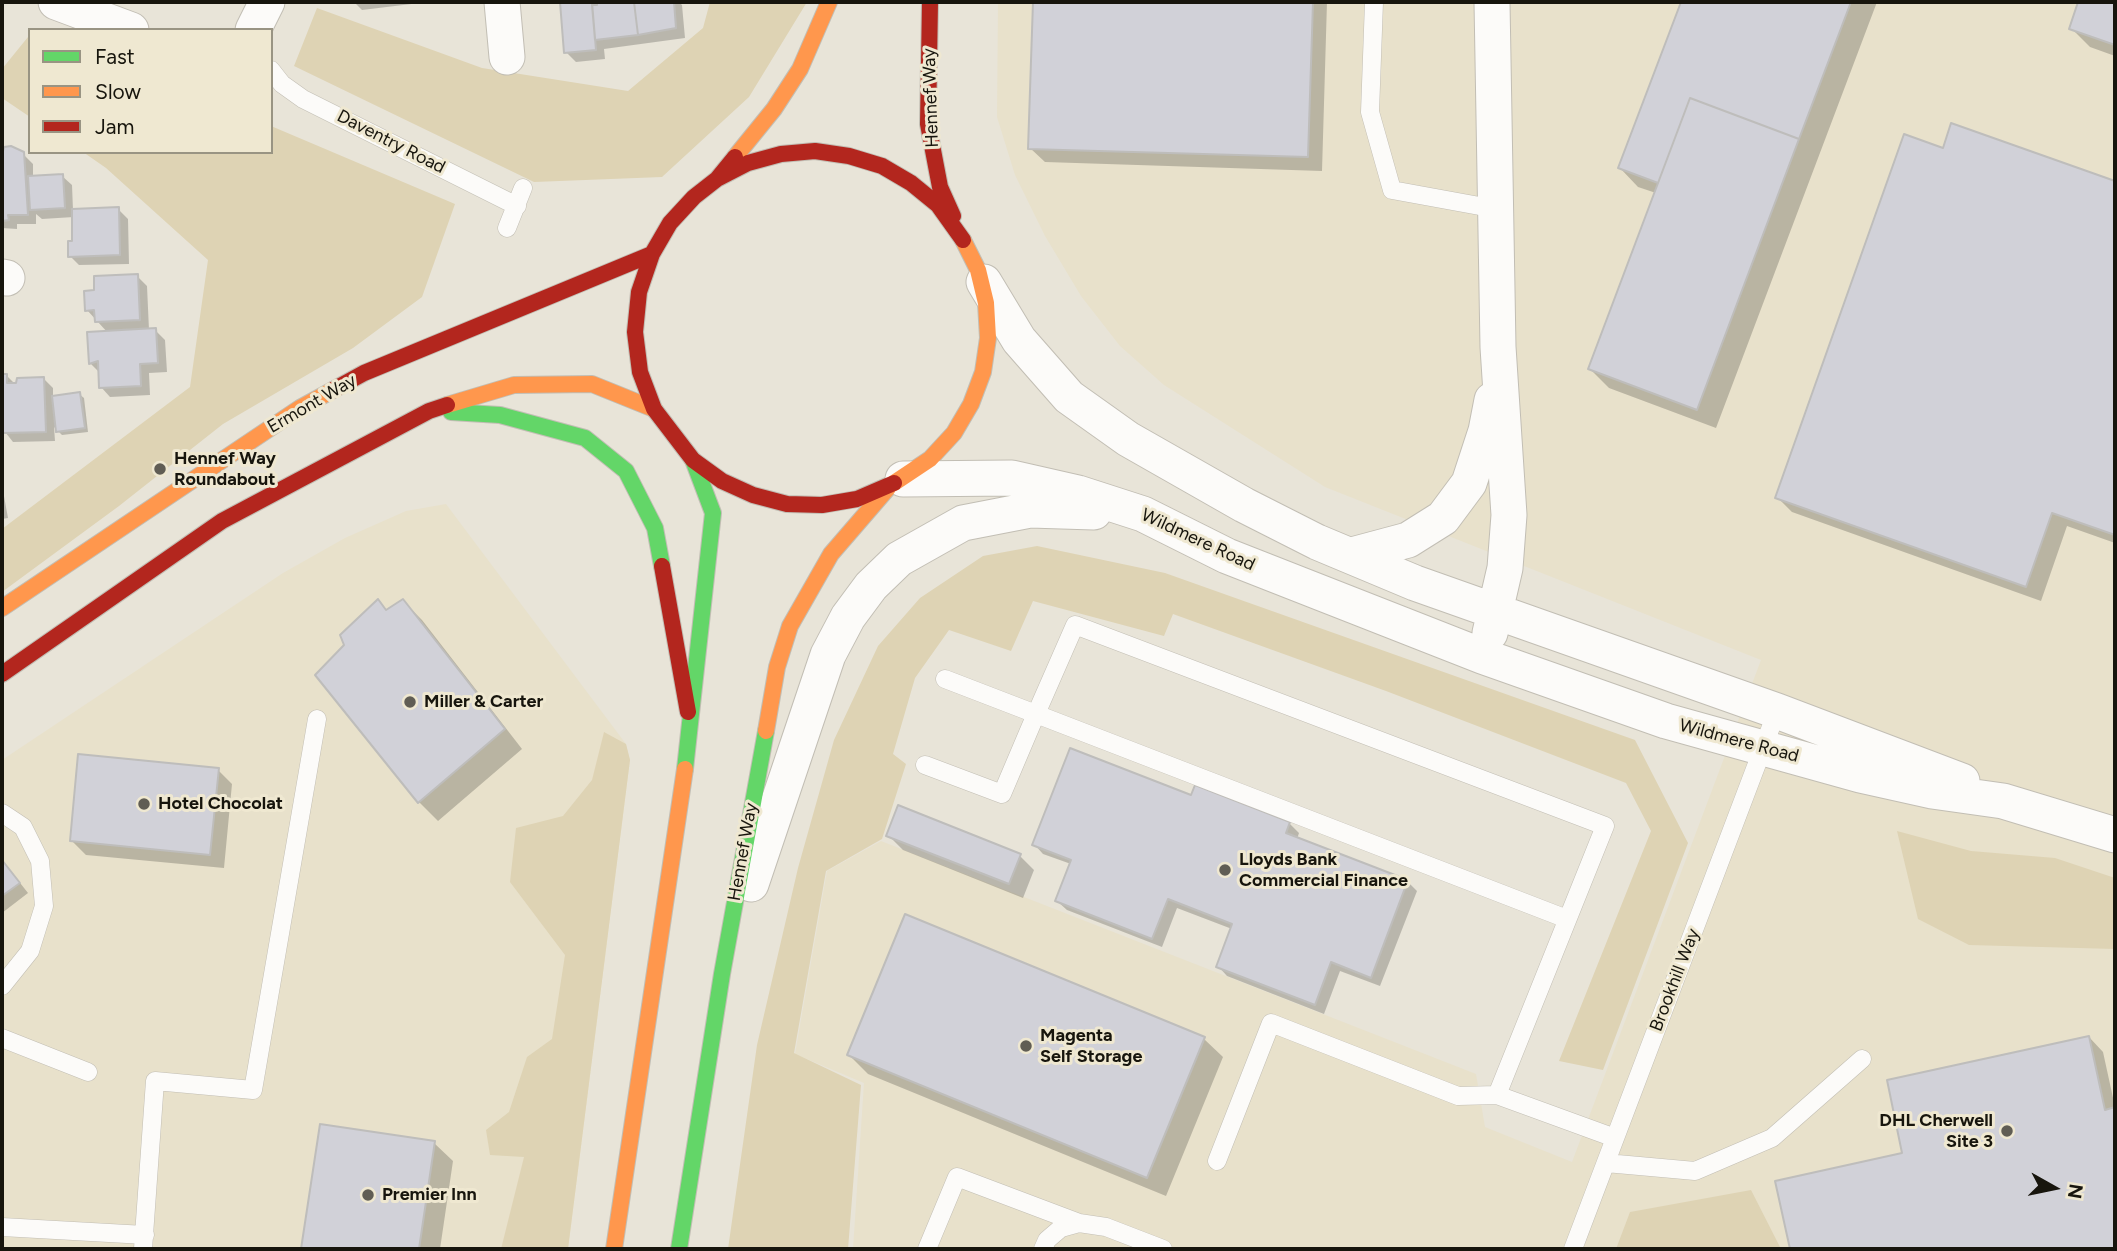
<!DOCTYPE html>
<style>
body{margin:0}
#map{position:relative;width:2117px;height:1251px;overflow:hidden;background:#e8e4d8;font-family:Figtree,sans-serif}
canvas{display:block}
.frame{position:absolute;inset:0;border:4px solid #17150d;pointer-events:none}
.legend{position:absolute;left:28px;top:28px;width:245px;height:126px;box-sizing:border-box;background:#efe8d1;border:2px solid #999483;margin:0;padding:9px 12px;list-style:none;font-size:21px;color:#17150d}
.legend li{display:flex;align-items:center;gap:14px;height:35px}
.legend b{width:35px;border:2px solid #999483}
.north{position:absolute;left:2019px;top:1153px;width:70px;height:70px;-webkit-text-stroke:5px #efe8d1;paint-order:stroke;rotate:99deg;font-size:19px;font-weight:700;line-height:28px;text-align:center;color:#17150d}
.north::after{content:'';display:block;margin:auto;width:24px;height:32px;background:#17150d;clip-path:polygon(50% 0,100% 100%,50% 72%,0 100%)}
</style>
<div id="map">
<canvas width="2117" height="1251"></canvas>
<div class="frame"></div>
<ul class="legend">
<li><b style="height:9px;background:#63d668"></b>Fast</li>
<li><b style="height:9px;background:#ff974d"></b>Slow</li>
<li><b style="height:9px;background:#b3261e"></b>Jam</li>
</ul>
<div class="north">N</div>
</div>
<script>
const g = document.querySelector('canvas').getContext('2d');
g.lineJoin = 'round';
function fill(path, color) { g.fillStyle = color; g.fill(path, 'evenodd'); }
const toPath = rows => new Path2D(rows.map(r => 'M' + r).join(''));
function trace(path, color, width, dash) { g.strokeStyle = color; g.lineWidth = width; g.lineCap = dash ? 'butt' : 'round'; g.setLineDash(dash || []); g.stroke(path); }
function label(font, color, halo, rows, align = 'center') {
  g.font = font + ' Figtree,sans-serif'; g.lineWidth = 6; g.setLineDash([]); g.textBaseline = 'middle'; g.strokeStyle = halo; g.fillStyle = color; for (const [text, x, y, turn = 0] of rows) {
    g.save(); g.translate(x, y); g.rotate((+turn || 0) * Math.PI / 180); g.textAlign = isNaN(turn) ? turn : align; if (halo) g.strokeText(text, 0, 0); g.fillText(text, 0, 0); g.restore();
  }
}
fill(toPath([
 [998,2,2115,2,2115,1249,853,1249,864,1083,795,1054,827,871,881,841,1476,1074,1485,1127,1572,1162,1761,660,1325,487,1164,385,1120,346,1081,296,1045,236,1015,175,997,117],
 [446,504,626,744,630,760,568,1249,2,1249,2,760,283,573,345,538,406,511]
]), '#e8e1cb');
fill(toPath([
 [710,2,807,2,749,97,662,177,534,182,294,66,317,8,482,68,628,91,703,28],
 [28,37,30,37,30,117,2,98,2,69],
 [271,126,455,204,422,297,353,348,223,424,119,506,2,592,2,529,190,387,208,260,106,168,83,152,271,152],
 [1037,546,1165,573,1635,740,1688,843,1603,1070,1559,1061,1651,831,1626,783,1386,691,1173,614,1164,636,1033,601,1011,651,949,630,915,678,893,754,906,764,882,839,826,871,794,1053,861,1085,848,1249,728,1249,757,1045,798,868,834,740,878,646,920,598,983,556],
 [604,732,626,744,630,760,568,1249,501,1249,524,1157,490,1155,486,1130,509,1112,527,1057,552,1039,565,955,510,882,516,828,563,816,592,780],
 [1897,831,1971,851,2055,858,2115,878,2115,949,1969,945,1918,919],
 [1751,1190,1781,1249,1616,1249,1630,1212]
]), '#ded3b4');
fill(toPath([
 [354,2,428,2,362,10],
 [562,2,679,2,682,5,685,38,604,49,605,59,576,62,566,52],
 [1035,2,1327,2,1322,171,1045,162,1030,148],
 [1682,2,1877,2,1716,428,1609,388,1590,369,1656,193,1638,187,1620,168],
 [2080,2,2115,2,2115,56,2090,47,2071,28],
 [1952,125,2115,183,2115,543,2067,526,2041,601,1792,512,1777,497,1944,150],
 [23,154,33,164,33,177,62,176,72,185,73,210,118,209,128,219,129,264,79,265,70,256,74,242,74,217,42,219,36,214,36,224,17,224,17,229,2,228,2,160],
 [137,276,147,286,149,330,155,330,165,340,167,372,149,373,150,395,110,397,101,387,100,373,91,364,89,334,108,333,87,310],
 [2,376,7,376,15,384,43,378,53,388,53,397,79,394,84,398,88,432,62,435,54,427,55,441,13,442,2,428],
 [2,485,8,518,2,519],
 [378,601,388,611,403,601,422,620,522,749,438,821,419,802,346,645],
 [218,770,232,784,224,868,86,855,71,840],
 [1192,798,1289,823,1299,833,1297,839,1407,881,1417,891,1380,986,1340,971,1324,1014,1227,976,1218,966,1232,929,1177,908,1162,947,1067,910,1057,901,1071,864,1043,854,1034,844],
 [888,835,1020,856,1034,870,1023,898,903,850],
 [2,860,28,893,2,913],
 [2089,1037,2103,1052,2115,1107,2115,1249,1792,1249,1777,1182,1904,1154],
 [1204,1039,1223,1057,1166,1196,868,1074,849,1055],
 [321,1126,434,1143,453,1161,440,1249,303,1249]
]), '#0003');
const building = toPath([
 [560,2,592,2,596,50,564,53,560,2],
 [597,2,634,2,638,35,595,40,592,5,597,5,597,2],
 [634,2,674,2,676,28,638,35,634,2],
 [1033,2,1313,2,1308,157,1028,149,1033,2],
 [1681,2,1851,2,1799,139,1690,98,1658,183,1618,168,1681,2],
 [2078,2,2115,2,2115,45,2069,29,2078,2],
 [1690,98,1799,139,1697,410,1588,369,1690,98],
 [1951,123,2115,181,2115,535,2052,513,2026,587,1775,498,1904,134,1943,148,1951,123],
 [11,146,24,152,28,215,8,215,9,220,2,221,2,155,4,147,11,146],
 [63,174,65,208,30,210,28,176,63,174],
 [119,207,120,255,68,257,68,241,72,241,72,209,119,207],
 [138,274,140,320,95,322,94,310,85,311,84,291,94,290,94,276,138,274],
 [156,328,158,363,140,364,141,386,99,388,98,361,89,364,87,332,156,328],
 [2,374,7,374,7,383,16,383,17,378,44,377,46,432,2,433,2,374],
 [80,392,85,428,56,432,52,396,80,392],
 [378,599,386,610,403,599,505,729,418,803,315,675,344,645,340,635,378,599],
 [1070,748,1191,795,1195,785,1290,822,1286,833,1408,880,1371,978,1331,962,1315,1005,1216,967,1232,924,1168,899,1152,939,1055,901,1071,860,1032,845,1070,748],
 [78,754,219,768,210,855,70,841,78,754],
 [898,805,1021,854,1009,884,886,836,898,805],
 [2,860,20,883,2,896,2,860],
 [905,914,1205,1037,1147,1178,847,1055,905,914],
 [2089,1036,2105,1110,2115,1107,2115,1249,1790,1249,1775,1181,1902,1153,1887,1080,2089,1036],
 [320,1124,435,1141,419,1249,301,1249,320,1124]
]);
fill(building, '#d1d1d8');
trace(building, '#bebdbb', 2);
const lane = toPath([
 [1374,2,1370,112,1392,190,1496,209],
 [271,70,282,84,303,99,517,206],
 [507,228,523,188],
 [945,679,1036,714,1075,625,1605,826,1497,1095,1615,1138],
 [925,765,1002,794,1036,714,1567,919],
 [2,813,23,827,40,861,44,906,30,951,2,986],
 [2,1038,88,1072],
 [1217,1161,1271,1023,1458,1096,1497,1095],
 [1606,1163,1695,1171,1772,1138,1862,1059],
 [2,1227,145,1235],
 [143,1249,155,1081,253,1090,317,719],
 [927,1249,957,1177,1079,1223],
 [1043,1249,1047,1240,1061,1228,1079,1223,1106,1227,1163,1249],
 [1573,1249,1777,711]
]);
const street = toPath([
 [56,2,131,30],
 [502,2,507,57],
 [253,30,267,2],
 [2,277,7,278],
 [984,282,1019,340,1069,397,1128,439,1244,505,1317,542,1415,583,1777,711,1962,781],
 [903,479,1012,478,1078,493,1143,514,1227,556,1482,656,1666,721,1860,775,1932,791,2003,801,2115,835],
 [1352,555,1408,540,1443,518,1469,483,1486,431,1492,400],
 [1490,633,1505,568,1509,515,1498,347,1492,2],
 [751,884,828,655,848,617,871,586,899,559,963,523,1030,510,1094,512]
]);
const fast = toPath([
 [451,412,500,415,585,438,626,471,655,528,662,566],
 [685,769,713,513,693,460],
 [679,1249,722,974,766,731]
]);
const slow = toPath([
 [735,157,774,109,800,69,829,2],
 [447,405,514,385,592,384,654,409],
 [894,483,930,459,954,433,971,404,983,372,988,338,986,303,978,270,963,240],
 [2,608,300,408,333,390],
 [766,731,777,667,790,626,831,554,888,488],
 [614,1249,685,769]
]);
const jam = toPath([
 [930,2,928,124,940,187,953,216],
 [735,157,717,179,694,197,670,223,652,254,639,292,635,332,640,372,654,409,693,460,722,481,753,495,787,504,822,505,857,499,894,483],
 [717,179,748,163,781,154,815,151,849,156,882,166,911,183,938,205,963,240],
 [333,390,364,373,652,254],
 [662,566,688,712],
 [2,674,222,521,429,411,447,405]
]);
trace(lane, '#c2beb4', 19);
trace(street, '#c2beb4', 37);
trace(fast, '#c2beb4', 18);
trace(slow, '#c2beb4', 18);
trace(jam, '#c2beb4', 18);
trace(lane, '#fcfbf9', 18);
trace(street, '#fcfbf9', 35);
trace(fast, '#63d668', 16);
trace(slow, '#ff974d', 16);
trace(jam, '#b3261e', 16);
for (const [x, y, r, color] of [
 [160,469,7,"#605d54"],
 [410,702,7,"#605d54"],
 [144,804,7,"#605d54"],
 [1225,870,7,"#605d54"],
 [1026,1046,7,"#605d54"],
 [2007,1131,7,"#605d54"],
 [368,1195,7,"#605d54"]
]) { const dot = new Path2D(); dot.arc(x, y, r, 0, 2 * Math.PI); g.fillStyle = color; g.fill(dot); trace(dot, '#efe8d1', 2.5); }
label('18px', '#17150d', '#efe8d1', [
 ["Hennef Way",931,98,-92],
 ["Daventry Road",391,142,27],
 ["Ermont Way",312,404,-30],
 ["Wildmere Road",1198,540,25],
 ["Wildmere Road",1739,741,15],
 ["Hennef Way",743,852,-80],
 ["Brookhill Way",1675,980,-69]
]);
label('bold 18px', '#17150d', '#efe8d1', [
 ["Hennef Way",174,459],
 ["Roundabout",174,480],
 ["Miller & Carter",424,702],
 ["Hotel Chocolat",158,804],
 ["Lloyds Bank",1239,860],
 ["Commercial Finance",1239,881],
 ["Magenta",1040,1036],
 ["Self Storage",1040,1057],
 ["DHL Cherwell",1993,1121,"right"],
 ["Site 3",1993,1142,"right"],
 ["Premier Inn",382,1195]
], 'left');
</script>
